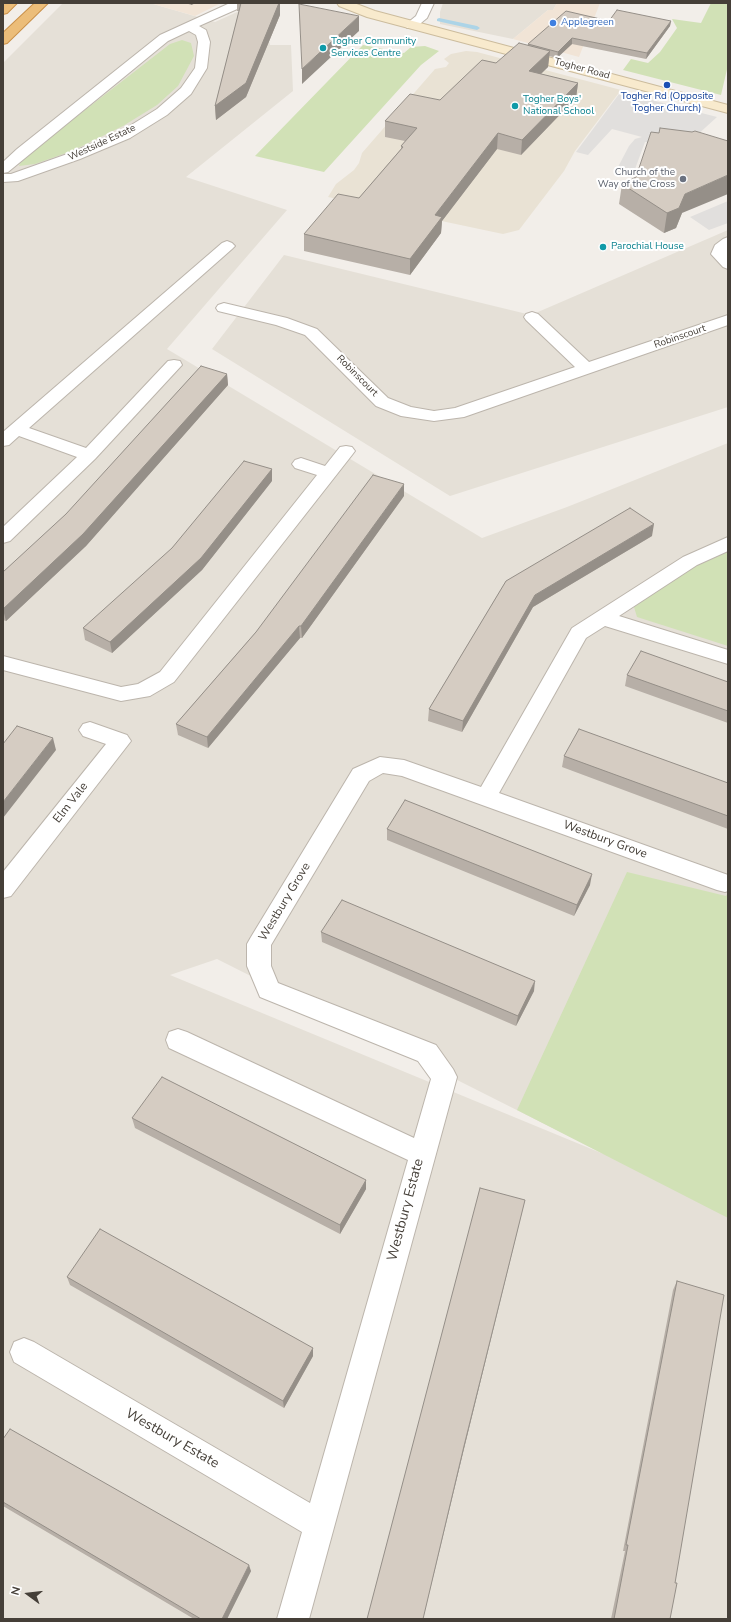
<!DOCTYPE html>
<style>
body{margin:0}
#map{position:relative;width:731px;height:1622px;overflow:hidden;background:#f2eee9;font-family:"Nunito Sans",sans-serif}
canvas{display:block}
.frame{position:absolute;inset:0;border:4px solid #453f38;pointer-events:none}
.north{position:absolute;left:8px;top:1574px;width:40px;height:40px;-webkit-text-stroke:3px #fff;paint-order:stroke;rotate:285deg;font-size:11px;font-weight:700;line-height:16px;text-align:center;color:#453f38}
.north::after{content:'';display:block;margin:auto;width:14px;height:18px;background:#453f38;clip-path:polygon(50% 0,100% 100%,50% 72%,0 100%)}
</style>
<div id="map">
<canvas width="731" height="1622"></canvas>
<div class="frame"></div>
<div class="north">N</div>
</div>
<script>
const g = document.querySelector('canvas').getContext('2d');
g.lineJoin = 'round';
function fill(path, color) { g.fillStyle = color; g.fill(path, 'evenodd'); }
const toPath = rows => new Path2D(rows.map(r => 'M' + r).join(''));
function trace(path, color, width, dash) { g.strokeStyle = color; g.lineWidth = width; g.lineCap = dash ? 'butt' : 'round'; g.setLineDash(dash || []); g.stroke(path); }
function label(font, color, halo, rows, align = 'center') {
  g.font = font + ' "Nunito Sans",sans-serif'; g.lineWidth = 4; g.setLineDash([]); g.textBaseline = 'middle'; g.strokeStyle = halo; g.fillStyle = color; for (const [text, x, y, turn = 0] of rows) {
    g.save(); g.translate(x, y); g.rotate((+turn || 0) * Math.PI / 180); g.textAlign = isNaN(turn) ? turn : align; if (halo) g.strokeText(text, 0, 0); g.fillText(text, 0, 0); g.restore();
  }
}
fill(toPath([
 [63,3,150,3,215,22,257,3,262,14,270,45,291,45,293,91,186,177,287,210,167,349,482,538,567,507,728,443,728,1619,3,1619,3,63],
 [217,959,606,1155,170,975],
 [443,3,557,3,553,10,548,10,513,39,440,24,440,12],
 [728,230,728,407,450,496,212,349,284,255,531,315]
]), '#e5e0d7');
fill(toPath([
 [150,3,221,3,195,16],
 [557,3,600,3,579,57,513,39,548,10,553,10]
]), '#f1e4d6');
fill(toPath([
 [466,51,477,52,621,90,575,151,564,171,519,230,503,234,328,197,336,184,354,170,359,163,362,153,435,69,446,67,449,63,444,59,451,54]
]), '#e9e2d4');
fill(toPath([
 [711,3,728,3,728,65,721,95,623,70,631,59,648,63,660,52,677,28,672,19,701,23],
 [182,40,191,43,194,56,178,86,157,105,123,126,72,151,35,164,19,166,22,159,125,79,170,44],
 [363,45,404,53,411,47,425,46,439,51,421,65,324,172,255,156],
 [728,549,728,646,637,617,634,607,695,563],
 [627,872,726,896,728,893,728,1218,517,1110]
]), '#d1e1b6');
fill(toPath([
 [622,90,655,101,717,117,684,147,645,142,635,169,618,167,629,146,635,139,642,137,612,129,588,155,576,152],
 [728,201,728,223,709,230,690,217]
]), '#e1dfdd');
fill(toPath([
 [439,18,477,26,480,28,477,30,437,21,437,19,439,18]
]), '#acd4e7');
const street = toPath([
 [230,3,246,3,244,6,199,26,206,30,210,42,207,68,191,94,167,115,130,138,80,159,18,181,3,182,3,174,11,174,70,153,120,132,157,109,181,88,195,68,198,42,196,35,189,31,168,41,8,172,3,173,3,162,17,149,160,35,230,3],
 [422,3,434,3,427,18,415,28,407,28,405,25,416,16,422,3],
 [728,237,727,253,728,269,723,267,711,254,715,245,723,239,728,237],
 [227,241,232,243,235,246,232,249,29,428,86,448,168,361,174,360,180,361,182,365,95,459,10,541,3,543,3,527,77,457,19,436,9,445,3,446,3,432,222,243,227,241],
 [224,303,287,318,317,329,388,398,411,407,434,411,455,408,575,367,526,320,524,317,526,314,532,312,538,314,589,362,728,315,728,325,464,417,434,421,401,416,376,406,305,335,276,325,218,311,216,308,218,305,224,303],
 [346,446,352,447,355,451,352,455,174,682,150,696,121,701,3,670,3,656,121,687,138,684,160,672,317,475,295,468,292,464,295,460,301,458,325,466,340,447,346,446],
 [728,537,728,551,697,565,619,616,728,650,728,664,605,626,586,638,499,793,728,875,728,891,725,892,717,890,402,776,383,773,369,781,271,945,271,966,278,983,436,1045,453,1069,457,1077,309,1619,277,1619,302,1532,14,1362,10,1352,14,1342,24,1338,34,1342,310,1503,408,1160,169,1048,166,1040,169,1032,178,1029,187,1032,414,1138,431,1079,418,1061,260,997,247,966,247,944,251,937,353,769,380,757,404,760,481,787,572,628,683,557,728,537],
 [90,722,127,735,131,741,11,896,3,898,3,872,106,744,83,736,79,730,83,724,90,722]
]);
const secondary = toPath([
 [337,3,354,3,375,11,728,105,728,113,367,17,339,6,337,3]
]);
const highway = toPath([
 [17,3,7,13,3,14,4,3,17,3],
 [35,3,48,3,7,43,3,44,3,33,35,3]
]);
trace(street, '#bcb5ac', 2);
trace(secondary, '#ccbc9d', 2);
trace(highway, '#ca914a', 2);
fill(street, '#fff');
fill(secondary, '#f8eacd');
fill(highway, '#ecbd79');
fill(toPath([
 [186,3,196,3,191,5],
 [237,3,280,3,280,15,246,97,216,120,215,106,239,11,237,11],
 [609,21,671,21,670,26,646,59,572,44,557,58,549,56,548,67,541,74,578,83,576,98,521,155,497,149,442,221,441,233,410,275,304,251,304,234,359,198,401,149,401,146,405,141,385,137,385,121,440,100,496,63,527,46,528,44],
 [622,184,682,213,676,228,664,233,619,204],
 [227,374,228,385,86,546,6,621,3,620,3,572],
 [272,481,202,570,112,653,85,640,83,628],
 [404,496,302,638,300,638,208,748,178,735,176,724,256,632],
 [652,536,533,607,462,732,428,721,429,709,506,581],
 [627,675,728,682,728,723,625,686],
 [564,756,728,783,728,829,562,767],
 [387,829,590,885,574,916,387,840],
 [321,932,534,991,516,1026,322,942],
 [132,1118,366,1189,340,1234,135,1128],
 [67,1277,313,1356,284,1408,70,1285],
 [677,1281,675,1583,670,1619,611,1619,625,1551,623,1551,673,1290],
 [3,1439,251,1571,227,1619,194,1619,3,1506]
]), '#b7afa7');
fill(toPath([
 [191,3,196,3,191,5],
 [279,3,280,3,280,15,246,97,216,120,215,106],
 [359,16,359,31,302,84,302,69],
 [671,21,670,26,646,59,647,53],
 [572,38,572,44,557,58,558,52],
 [550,51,548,67,528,86,529,71],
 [578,83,576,98,521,155,522,140],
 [498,133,497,149,442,221,441,233,410,275,410,259,435,215],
 [728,175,728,194,682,213,676,228,664,233,667,213,685,194],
 [227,374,228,385,86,546,6,621,3,609],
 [272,469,272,481,202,570,112,653,110,642],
 [404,484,404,496,302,638,301,626],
 [654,524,652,536,533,607,462,732,463,721,535,595],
 [299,626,300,638,208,748,207,737],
 [53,738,56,750,3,818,3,802],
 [592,874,590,885,574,916,577,905],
 [535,981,534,991,516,1026,518,1016],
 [366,1180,366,1189,340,1234,340,1225],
 [525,1200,463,1453,423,1619,464,1446],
 [313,1348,313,1356,284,1408,283,1401],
 [249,1565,251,1571,227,1619,222,1619]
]), '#958f88');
const building = toPath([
 [241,3,279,3,246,83,215,106,241,3],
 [299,4,359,16,302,69,299,4],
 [617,10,671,21,647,53,572,38,558,52,528,44,566,11,609,21,617,10],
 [519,43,550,51,529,71,578,83,522,140,498,133,435,215,442,217,410,259,304,234,338,194,359,198,403,147,401,146,417,128,385,121,410,94,440,100,482,60,496,63,519,43],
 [660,128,692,132,695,131,728,141,728,175,685,194,679,208,667,213,622,184,636,177,651,132,659,133,660,128],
 [201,366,227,374,83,534,3,609,3,572,66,514,201,366],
 [244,461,272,469,201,558,110,642,83,628,172,548,244,461],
 [373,475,404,484,301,626,299,626,207,737,176,724,256,632,373,475],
 [630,508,654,524,535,595,463,721,429,709,506,581,630,508],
 [641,651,728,682,728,711,627,675,641,651],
 [17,726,53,738,3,802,3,744,17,726],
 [579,729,728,783,728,816,564,756,579,729],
 [405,800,592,874,577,905,387,829,405,800],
 [342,900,535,981,518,1016,321,932,342,900],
 [162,1077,366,1180,340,1225,132,1118,162,1077],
 [480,1188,525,1200,464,1446,423,1619,367,1619,480,1188],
 [100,1229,313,1348,283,1401,67,1277,100,1229],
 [677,1281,724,1295,675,1583,677,1583,670,1619,614,1619,628,1545,626,1545,677,1281],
 [10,1429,249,1565,222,1619,201,1619,3,1502,3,1439,10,1429]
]);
fill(building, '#d5ccc2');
trace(building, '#958f88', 1);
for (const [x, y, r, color] of [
 [553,23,4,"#3f7fe0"],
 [323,48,4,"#0f9aa8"],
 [667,85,4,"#1a4fb4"],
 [515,106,4,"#0f9aa8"],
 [683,179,4,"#6b7280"],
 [603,247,4,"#0f9aa8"]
]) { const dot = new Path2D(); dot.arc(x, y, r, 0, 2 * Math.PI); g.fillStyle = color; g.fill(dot); trace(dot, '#fff', 1.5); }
label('10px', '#366cbe', '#fff', [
 ["Applegreen",561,23]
], 'left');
label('10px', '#0d838f', '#fff', [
 ["Togher Community",331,42],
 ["Services Centre",331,54],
 ["Togher Boys'",523,100],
 ["National School",523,112],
 ["Parochial House",611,247]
], 'left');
label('10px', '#453f38', '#fff', [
 ["Togher Road",582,69,15],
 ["Westside Estate",102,143,-25],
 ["Robinscourt",680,337,-19],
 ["Robinscourt",357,376,45]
]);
label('10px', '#164399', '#fff', [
 ["Togher Rd (Opposite",667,97],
 ["Togher Church)",667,109]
]);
label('10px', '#5b616d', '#fff', [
 ["Church of the",675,173],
 ["Way of the Cross",675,185]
], 'right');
label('12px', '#453f38', '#fff', [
 ["Elm Vale",71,803,-52],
 ["Westbury Grove",605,840,20],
 ["Westbury Grove",285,902,-59]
]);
label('14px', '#453f38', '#fff', [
 ["Westbury Estate",406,1210,-75],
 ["Westbury Estate",172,1439,30]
]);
</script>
